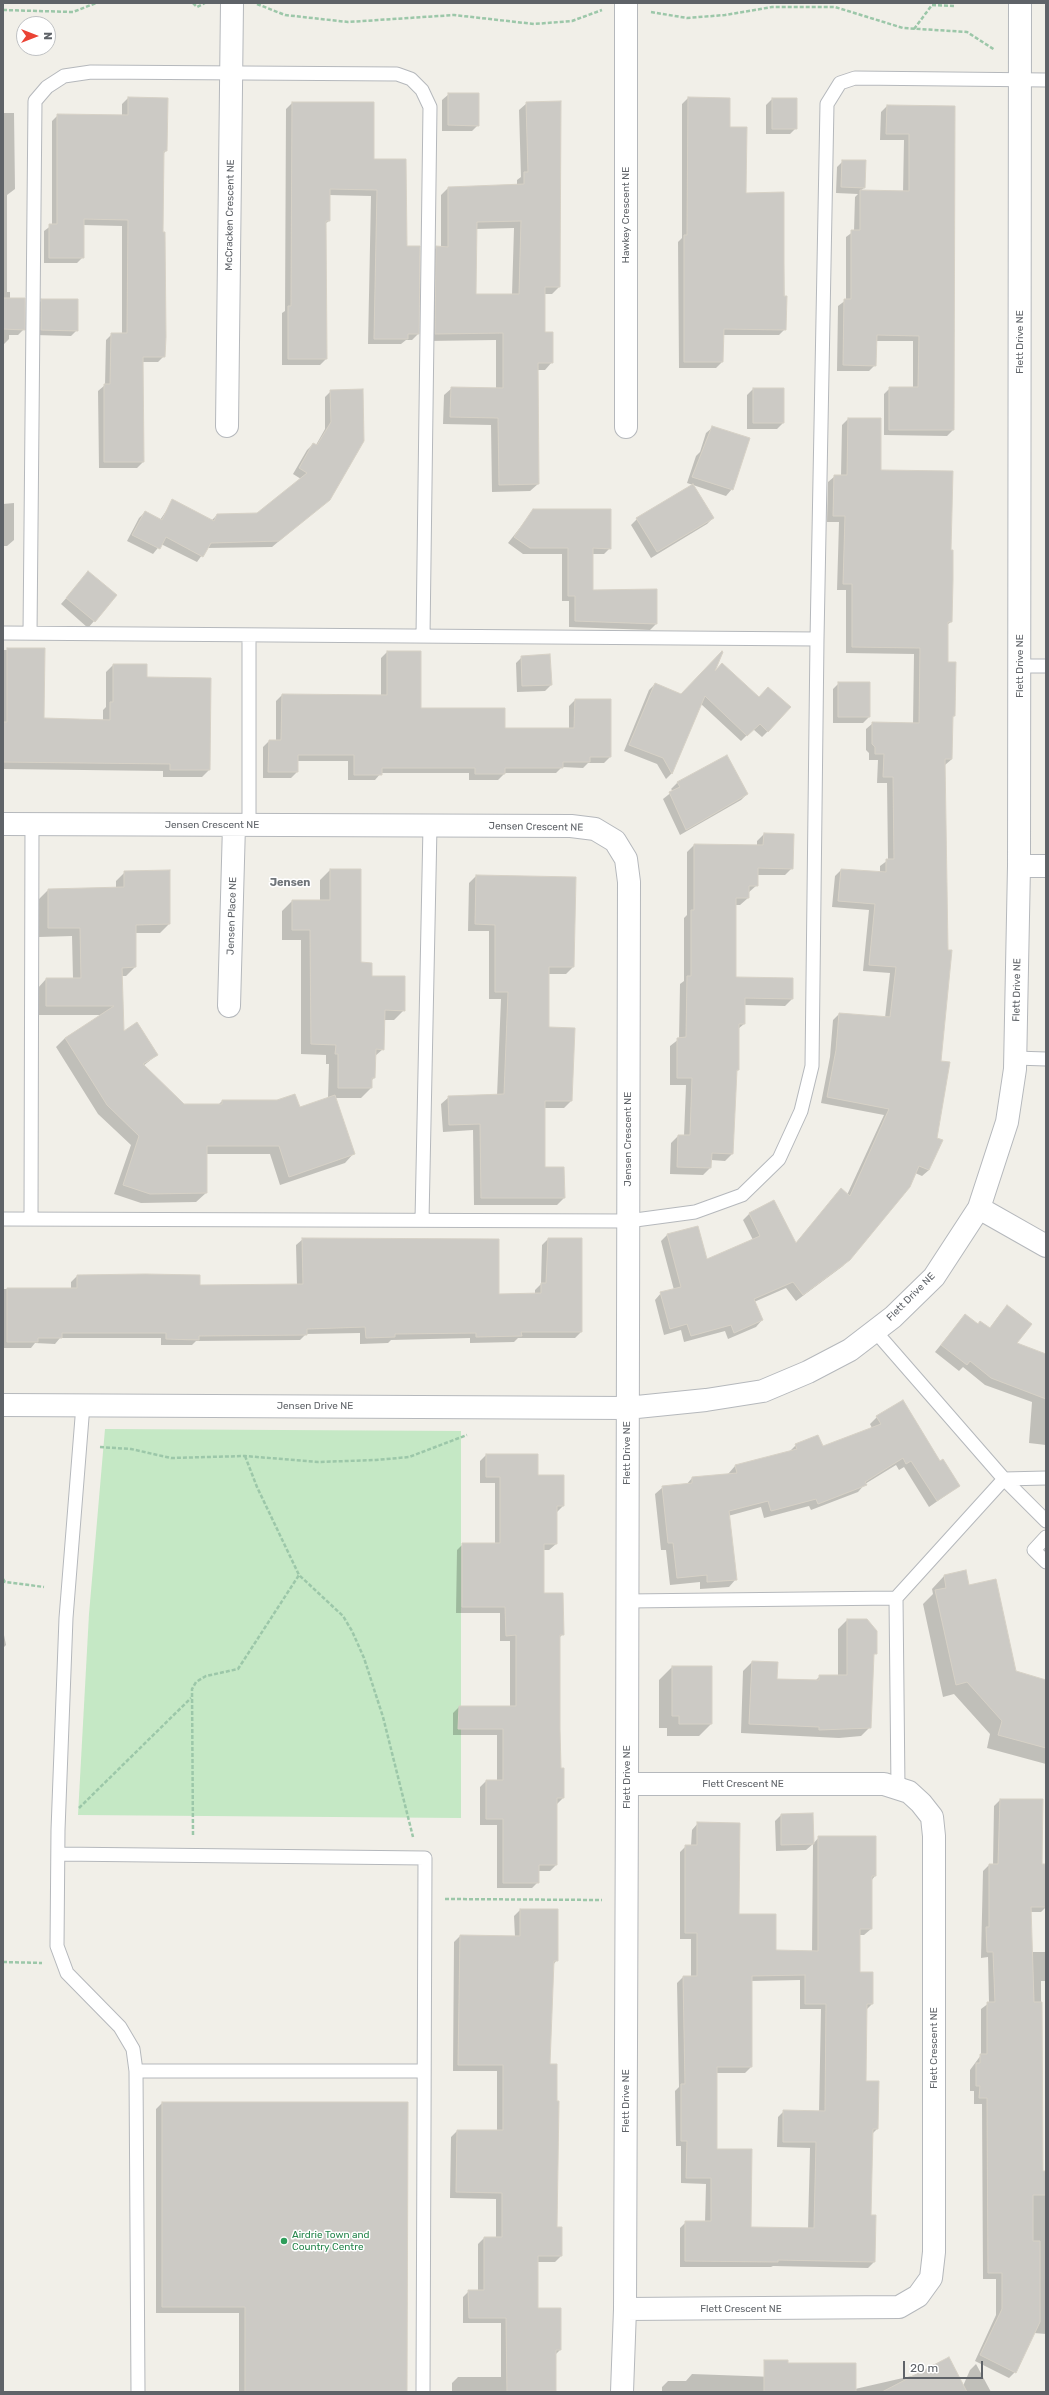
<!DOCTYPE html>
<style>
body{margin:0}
#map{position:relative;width:1049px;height:2395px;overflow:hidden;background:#f1efe8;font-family:Rubik,sans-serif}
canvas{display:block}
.frame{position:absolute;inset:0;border:4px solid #5f6368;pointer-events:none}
.north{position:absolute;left:16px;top:16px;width:40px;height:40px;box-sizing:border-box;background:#fff;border:1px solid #bfc1c3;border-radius:50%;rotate:90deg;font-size:11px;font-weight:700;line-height:16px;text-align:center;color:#5f6368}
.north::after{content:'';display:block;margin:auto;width:14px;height:18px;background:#ea4335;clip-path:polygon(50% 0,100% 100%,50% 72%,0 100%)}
.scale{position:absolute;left:903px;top:2361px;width:80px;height:18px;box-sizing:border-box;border:2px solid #5f6368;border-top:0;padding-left:5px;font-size:12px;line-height:14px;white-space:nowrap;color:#5f6368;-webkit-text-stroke:3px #fff;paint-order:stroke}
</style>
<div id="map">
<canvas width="1049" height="2395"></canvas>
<div class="frame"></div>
<div class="north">N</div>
<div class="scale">20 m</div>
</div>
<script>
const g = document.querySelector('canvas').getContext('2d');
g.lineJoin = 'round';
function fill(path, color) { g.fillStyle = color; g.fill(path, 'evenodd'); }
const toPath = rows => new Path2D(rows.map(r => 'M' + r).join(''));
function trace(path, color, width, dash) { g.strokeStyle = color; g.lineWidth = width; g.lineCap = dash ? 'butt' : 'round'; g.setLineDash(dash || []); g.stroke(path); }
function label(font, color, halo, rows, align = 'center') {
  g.font = font + ' Rubik,sans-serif'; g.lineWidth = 3; g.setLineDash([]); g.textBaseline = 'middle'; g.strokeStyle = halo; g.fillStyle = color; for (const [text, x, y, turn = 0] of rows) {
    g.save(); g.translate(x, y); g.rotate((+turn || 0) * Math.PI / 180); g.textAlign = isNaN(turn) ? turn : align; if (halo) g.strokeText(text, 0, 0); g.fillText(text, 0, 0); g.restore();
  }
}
fill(toPath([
 [105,1429,461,1431,461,1818,78,1815,89,1614]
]), '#c5e8c5');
fill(toPath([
 [449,94,478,125,472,131,442,131,442,100],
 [128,98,166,151,163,154,162,233,164,356,158,362,142,362,143,462,137,468,99,468,98,391,105,385,106,340,112,334,122,334,122,226,83,225,83,257,77,263,44,263,44,231,52,225,52,121,58,115,122,116,122,104],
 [688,98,728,128,745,194,783,193,785,329,779,335,723,335,722,362,716,368,679,368,678,242,682,238,682,104],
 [772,99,796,99,796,128,790,134,766,134,766,105],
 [292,103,373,160,406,247,418,334,412,340,406,340,401,344,368,344,371,196,329,195,329,221,325,224,326,359,320,365,282,365,282,313,285,311,286,109],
 [527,103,559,287,552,294,544,294,544,333,552,362,545,370,537,370,538,484,530,491,492,492,491,425,443,424,444,395,452,388,496,389,496,340,428,341,429,255,437,247,441,247,441,195,448,188,517,185,517,180,521,177,519,110],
 [514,228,512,295,475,295,476,229],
 [887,106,954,107,953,430,947,436,884,435,884,394,890,388,913,388,913,341,875,341,875,365,869,371,837,371,838,306,846,300,846,237,854,231,855,197,858,194,836,193,837,167,843,161,864,188,860,191,903,192,904,140,880,140,881,112],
 [3,113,14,113,15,189,7,195,7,292,10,292,10,299,24,329,18,335,9,335,9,339,3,345],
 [42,300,77,330,71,336,35,335,36,306],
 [753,389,783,389,783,423,777,429,747,429,747,395],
 [362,390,321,506,272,547,207,548,197,562,161,544,153,554,127,541,139,518,145,512,160,520,173,501,211,521,217,515,257,514,301,479,293,474,307,450,313,444,316,445,325,429,325,397,331,391],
 [848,419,880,471,950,551,951,622,947,625,947,663,954,716,952,718,952,759,945,765,929,1170,922,1176,915,1173,843,1266,796,1301,786,1288,754,1302,762,1320,756,1327,728,1339,725,1331,684,1342,681,1330,664,1335,655,1300,661,1293,674,1290,661,1241,667,1235,697,1227,706,1261,753,1240,743,1220,749,1214,773,1201,795,1244,841,1190,847,1195,884,1115,821,1103,830,1057,833,1020,839,1014,885,1018,890,973,863,971,869,910,832,907,835,876,841,870,880,873,880,866,888,860,887,783,877,783,878,760,869,760,869,753,866,750,866,729,873,723,913,724,914,654,846,653,846,590,837,590,839,522,827,522,828,482,835,476,841,476,842,425],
 [713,427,732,489,726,496,687,483,696,456,700,452,706,433],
 [14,503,14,540,7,546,3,546,3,504],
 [534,510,610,548,604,554,592,554,592,591,656,624,650,630,569,627,569,601,562,601,562,554,523,554,508,543],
 [713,518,707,524,651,558,631,525,637,519],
 [83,579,116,596,88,628,61,604],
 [44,649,43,719,103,721,103,710,106,707,106,672,113,665,146,678,209,770,202,777,163,777,163,771,3,769,3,650],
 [387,652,420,709,504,729,569,729,569,706,575,700,610,757,604,763,588,763,583,768,562,767,556,773,505,773,498,780,469,780,469,773,381,773,375,780,348,780,348,761,297,761,297,772,291,778,263,778,263,747,269,741,276,741,276,701,282,695,381,696,381,658],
 [522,657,551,685,545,691,517,692,516,663],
 [713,674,768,731,762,737,753,729,741,741,701,704,671,774,666,779,657,764,624,751,649,690,655,684,681,695],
 [839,683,869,717,863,723,833,723,833,689],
 [726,757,747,794,741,800,680,835,663,799,673,791,671,789,677,783],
 [764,834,792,868,785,875,757,875,757,885,748,893,748,898,740,905,735,905,735,978,792,999,785,1006,744,1005,744,1024,738,1029,738,1070,736,1072,732,1154,725,1161,711,1160,710,1168,703,1175,670,1174,671,1143,678,1136,684,1136,686,1085,670,1085,670,1046,679,1039,680,984,684,981,684,918,687,915,687,852,694,845,757,846,757,841],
 [330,870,360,870,360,963,404,1010,394,1020,383,1020,383,1049,374,1057,374,1078,371,1081,371,1088,361,1098,335,1098,354,1153,345,1163,280,1185,270,1154,206,1154,206,1193,196,1202,141,1203,114,1194,131,1145,98,1114,56,1047,65,1038,102,1015,37,1015,37,989,46,979,73,979,72,936,39,937,39,899,48,890,116,888,116,881,125,872,169,924,160,933,135,933,135,967,126,976,122,976,123,1032,157,1055,143,1066,184,1105,218,1105,222,1101,299,1108,328,1098,329,1064,326,1064,326,1055,301,1054,301,940,282,940,282,911,292,901,320,901,320,880],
 [476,876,573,967,566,974,548,974,548,1028,571,1101,564,1108,544,1108,544,1168,564,1198,557,1205,474,1205,473,1130,443,1132,441,1104,449,1097,497,1096,501,999,489,999,489,931,468,931,469,883],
 [303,1239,498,1295,535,1294,535,1290,541,1284,542,1245,548,1239,581,1332,575,1338,518,1338,514,1342,470,1343,470,1338,391,1340,388,1343,360,1344,360,1333,306,1334,300,1340,196,1341,192,1345,161,1345,161,1338,60,1338,55,1344,35,1343,31,1348,3,1348,3,1289,71,1289,71,1282,77,1276,199,1286,297,1285,296,1245],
 [1001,1313,1015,1343,1046,1355,1046,1445,1029,1443,1032,1402,985,1385,963,1367,959,1371,935,1352,965,1315,978,1325,989,1329],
 [877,1417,940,1462,959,1486,929,1507,904,1467,899,1470,896,1465,865,1484,858,1492,811,1510,809,1506,764,1518,761,1507,728,1516,736,1579,729,1587,700,1589,700,1582,670,1585,666,1550,661,1550,655,1494,663,1487,686,1485,692,1478,728,1474,735,1466,789,1452,796,1445,822,1447,872,1428,870,1424],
 [486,1455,537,1476,563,1506,557,1512,556,1544,549,1550,543,1550,543,1594,563,1634,559,1638,560,1769,563,1798,556,1805,556,1865,550,1871,538,1871,538,1882,532,1888,497,1888,497,1825,480,1825,480,1787,486,1781,497,1781,497,1735,453,1735,453,1713,459,1707,510,1707,510,1641,500,1641,500,1613,456,1613,457,1550,463,1544,495,1544,495,1483,480,1483,480,1461],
 [965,1572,969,1586,1015,1672,1046,1681,1046,1764,987,1748,990,1734,954,1694,943,1697,923,1604,933,1594,932,1589,944,1576],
 [847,1620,876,1653,872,1656,870,1727,861,1736,839,1738,741,1733,743,1671,752,1662,776,1679,815,1681,820,1676,838,1676,838,1629],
 [3,1630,6,1645,3,1648],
 [672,1667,711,1667,711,1724,699,1736,667,1736,667,1728,659,1728,659,1680],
 [1000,1800,1041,1865,1046,1865,1046,1907,1041,1912,1030,1912,1032,1952,1046,1952,1046,1981,1041,1981,1042,2172,1046,2172,1046,2334,1034,2333,1015,2372,1009,2378,975,2361,996,2315,996,2279,983,2279,982,2104,974,2104,974,2091,970,2091,970,2070,981,2055,981,2009,989,2003,988,1957,981,1958,983,1871,989,1865,993,1865,994,1806],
 [781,1815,813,1844,819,1837,875,1876,871,1881,871,1929,864,1935,859,1935,859,1973,872,2004,866,2010,865,2081,877,2129,872,2134,870,2216,874,2262,868,2268,773,2266,771,2267,680,2267,680,2228,686,2222,705,2222,706,2184,681,2183,681,2146,676,2146,675,2091,679,2087,677,1983,683,1977,691,1977,691,1939,680,1939,680,1852,686,1846,691,1846,692,1830,698,1823,738,1915,775,1951,812,1952,813,1844,806,1850,776,1851,775,1821],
 [800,1980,800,2009,821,2009,819,2112,784,2111,778,2117,777,2147,810,2148,808,2229,750,2228,716,2150,716,2073,745,2073,751,2067,751,1981],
 [520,1910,557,1960,553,1965,549,2065,556,2228,561,2256,555,2262,537,2262,537,2309,560,2350,555,2355,555,2391,452,2392,452,2383,458,2377,501,2377,501,2323,463,2323,463,2297,469,2291,478,2291,478,2244,484,2238,496,2238,496,2199,450,2198,451,2137,457,2131,497,2131,497,2071,453,2071,454,1942,460,1936,515,1937,514,1916],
 [162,2103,406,2392,239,2392,239,2313,156,2313,156,2109],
 [976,2364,991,2392,808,2392,855,2389,916,2375,963,2386,970,2370],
 [692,2374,774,2377,774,2392,662,2392,662,2387,668,2381,686,2381]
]), '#0003');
const building = toPath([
 [448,93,479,93,479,126,448,125,448,93],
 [128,97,168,98,167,151,164,151,163,232,165,232,166,337,165,357,143,357,144,462,104,462,104,384,110,384,111,333,127,333,128,220,84,219,84,258,49,258,49,224,57,224,57,114,128,115,128,97],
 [688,97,730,98,730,127,747,127,746,193,784,192,784,296,787,296,786,330,724,329,723,362,684,362,684,235,687,235,688,97],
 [772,98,797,98,797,129,772,129,772,98],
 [561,101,560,287,545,287,545,332,553,332,553,363,538,363,539,484,499,485,498,418,450,417,451,387,503,388,503,333,435,334,436,246,448,247,448,187,524,184,524,172,528,172,526,102,561,101],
 [521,221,519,294,476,294,477,222,521,221],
 [292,102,374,102,374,159,406,159,407,246,420,246,419,334,408,334,408,339,374,339,377,190,330,189,330,221,326,221,327,359,288,359,288,306,291,306,292,102],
 [887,105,955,106,954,430,889,430,889,387,918,387,919,336,877,335,876,366,843,365,844,299,851,299,851,230,860,230,860,190,909,191,909,134,886,134,887,105],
 [842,160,866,160,865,188,841,187,842,160],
 [3,298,25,298,25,330,3,329,3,298],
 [41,299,78,299,78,331,41,330,41,299],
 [753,388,784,388,784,423,753,423,753,388],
 [363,389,364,441,330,500,279,541,211,543,203,557,166,537,160,549,132,535,145,511,162,520,172,499,214,521,217,514,257,513,307,473,299,468,313,443,317,445,331,422,330,390,363,389],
 [848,418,881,418,881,470,953,471,951,550,953,550,953,580,952,622,948,622,948,662,956,662,955,716,953,716,952,759,945,759,948,950,952,950,941,1061,950,1062,937,1138,943,1140,929,1170,919,1166,910,1187,850,1260,803,1295,793,1282,754,1299,763,1320,734,1333,731,1325,691,1336,687,1324,670,1329,660,1292,681,1287,667,1234,698,1226,707,1259,760,1236,749,1213,774,1200,796,1243,841,1188,850,1196,889,1109,827,1097,836,1050,839,1013,890,1017,896,967,869,965,875,904,838,901,841,869,886,872,886,859,894,859,893,777,883,777,884,754,875,754,875,747,872,744,872,722,919,723,920,648,852,647,852,584,843,584,845,516,833,516,834,475,847,475,848,418],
 [712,426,750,438,733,490,692,477,712,426],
 [693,484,714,518,657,552,636,518,693,484],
 [533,509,611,509,611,549,593,548,593,590,657,589,657,624,575,621,575,596,568,596,568,548,530,548,514,537,533,509],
 [88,571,117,595,95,622,66,598,88,571],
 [7,648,45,648,44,718,110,720,110,702,113,702,113,664,147,664,147,677,211,678,210,770,170,770,170,764,3,762,3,722,7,722,7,648],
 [387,651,421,651,421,708,505,708,505,728,574,728,575,699,611,699,611,757,590,757,590,762,563,762,563,768,505,768,505,774,475,774,475,768,382,768,382,775,354,775,354,755,298,755,298,772,268,772,269,740,281,740,282,694,387,695,387,651],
 [722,651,723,652,715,671,722,663,759,697,768,687,791,707,768,732,760,724,747,736,705,696,672,774,663,758,629,745,655,683,681,694,722,651],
 [550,654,552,685,522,686,521,656,550,654],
 [838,682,870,682,870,717,838,717,838,682],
 [727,755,748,794,686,830,669,792,680,787,677,782,727,755],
 [764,833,794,834,793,869,758,868,758,886,749,886,749,898,736,898,736,977,793,978,793,999,745,998,745,1024,739,1024,739,1070,737,1070,733,1154,712,1153,711,1168,677,1167,678,1135,690,1135,692,1078,677,1078,677,1038,686,1037,687,976,691,976,691,910,694,910,694,844,763,845,764,833],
 [330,869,361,869,361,962,372,963,372,976,405,976,405,1011,385,1010,384,1050,376,1049,375,1078,372,1078,372,1088,338,1088,338,1054,335,1054,336,1045,311,1044,310,930,292,930,292,900,330,900,330,869],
 [170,870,170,924,136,925,136,967,122,968,124,1031,137,1022,158,1055,143,1064,184,1104,222,1104,222,1100,277,1100,295,1094,300,1107,335,1095,355,1154,289,1177,279,1146,207,1146,207,1193,150,1194,123,1185,139,1136,107,1105,65,1038,114,1006,46,1006,46,978,81,978,80,928,48,928,48,889,124,887,124,871,170,870],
 [476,875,576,877,574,967,549,967,549,1027,575,1028,572,1101,545,1101,545,1167,564,1167,565,1198,481,1198,480,1124,449,1125,448,1096,504,1094,508,992,495,992,495,925,475,924,476,875],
 [302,1238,499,1239,499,1294,541,1293,541,1283,546,1283,548,1238,582,1238,582,1332,521,1332,522,1336,476,1337,476,1333,395,1334,395,1337,366,1338,365,1327,307,1329,307,1335,199,1336,199,1340,166,1339,166,1333,62,1333,62,1338,38,1338,38,1342,7,1342,7,1288,77,1288,77,1275,145,1274,200,1275,200,1285,303,1284,302,1238],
 [1007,1305,1032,1324,1017,1343,1046,1354,1046,1399,991,1378,970,1361,967,1365,941,1345,965,1314,978,1324,980,1321,990,1328,1007,1305],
 [903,1400,940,1461,943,1459,960,1486,937,1501,911,1461,906,1464,903,1458,865,1482,867,1485,818,1504,816,1499,771,1511,768,1501,729,1511,737,1580,707,1582,707,1575,677,1578,673,1543,668,1543,662,1486,692,1483,692,1477,737,1473,735,1465,797,1449,795,1444,818,1435,823,1446,881,1424,876,1416,903,1400],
 [486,1454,538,1454,538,1475,564,1475,564,1506,557,1506,557,1544,544,1544,544,1593,563,1593,564,1635,560,1635,560,1729,561,1768,564,1768,564,1798,557,1798,557,1865,539,1865,539,1883,503,1883,503,1819,486,1819,486,1780,503,1780,503,1729,458,1729,459,1706,516,1706,516,1635,506,1636,505,1607,462,1607,462,1543,500,1543,500,1477,486,1477,486,1454],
 [966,1570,969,1585,996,1579,1016,1671,1046,1680,1046,1748,998,1735,1002,1721,967,1682,956,1685,935,1590,946,1588,944,1575,966,1570],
 [847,1619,867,1619,877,1631,877,1654,874,1654,871,1728,819,1730,819,1727,749,1724,752,1661,778,1662,777,1679,819,1680,819,1675,847,1675,847,1619],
 [672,1666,712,1666,712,1724,679,1724,679,1716,672,1716,672,1666],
 [1000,1799,1043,1799,1042,1864,1046,1864,1046,1907,1031,1907,1034,2002,1042,2002,1043,2171,1046,2171,1046,2195,1033,2195,1033,2241,1040,2241,1040,2322,1016,2373,980,2355,1002,2309,1002,2273,988,2273,987,2098,979,2098,980,2086,976,2086,976,2063,980,2063,980,2054,987,2054,987,2002,995,2002,993,1952,987,1952,986,1927,989,1927,989,1864,998,1864,1000,1799],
 [813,1813,814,1844,781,1845,781,1814,813,1813],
 [697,1822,740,1823,739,1914,776,1914,776,1950,818,1951,818,1836,876,1836,876,1876,872,1876,872,1929,860,1929,860,1972,873,1972,873,2004,867,2004,866,2081,879,2081,878,2129,873,2129,871,2215,876,2215,875,2262,778,2260,778,2262,685,2261,685,2221,711,2221,711,2178,686,2178,687,2141,681,2141,681,2084,685,2084,683,1976,697,1976,697,1933,685,1933,685,1845,697,1845,697,1822],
 [805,1975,805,2004,826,2004,825,2111,783,2110,783,2142,816,2142,814,2228,751,2227,752,2149,717,2149,717,2067,752,2067,752,1976,805,1975],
 [520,1909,558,1909,558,1961,554,1961,550,2064,557,2064,557,2101,559,2101,557,2227,562,2227,562,2256,538,2256,538,2308,561,2308,561,2350,556,2350,556,2391,507,2392,506,2318,469,2318,468,2290,484,2290,484,2237,502,2237,502,2193,456,2192,457,2130,503,2130,503,2065,458,2065,460,1935,520,1936,520,1909],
 [162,2102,408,2102,407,2392,245,2392,245,2307,162,2307,162,2102],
 [949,2357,967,2392,882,2392,949,2357],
 [764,2360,788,2360,788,2363,856,2363,856,2392,764,2392,764,2360]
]);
fill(building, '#cccac5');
trace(building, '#d6d1c6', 1);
const service = toPath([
 [3,633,817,639],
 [30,633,35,101,47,87,64,76,91,72,397,74,411,79,422,90,430,107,423,636],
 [249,635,249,825],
 [1020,666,1046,666],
 [1015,1058,1046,1059],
 [3,1219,628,1221,695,1212,742,1195,779,1159,801,1111,812,1066,817,639,827,104,840,83,855,78,1046,80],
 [31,1219,32,824],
 [422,1220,430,826],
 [875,1331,1004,1479,1046,1521],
 [83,1405,66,1618,58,1830,57,1946,67,1973,120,2027,133,2049,136,2071,138,2392],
 [1046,1537,1034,1550,1046,1562],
 [627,1601,896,1598],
 [898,1788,896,1598,1004,1479,1046,1478],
 [58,1854,425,1858,423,2392],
 [136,2071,423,2071]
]);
const minor = toPath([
 [227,426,232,3],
 [626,427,626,3],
 [3,824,571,826,595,829,615,841,626,859,629,882,627,1784,625,2309,622,2392],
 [1019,866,1046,866],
 [229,1006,234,825],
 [979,1208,1046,1246],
 [3,1405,627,1408,706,1400,763,1391,808,1372,850,1350,893,1317,934,1277,979,1208,1007,1122,1015,1069,1019,866,1020,3],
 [625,2309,899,2307,918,2296,931,2278,934,2252,934,1836,932,1817,921,1803,909,1792,884,1784,627,1784]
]);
trace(service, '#b5b8bc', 15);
trace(minor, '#b5b8bc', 24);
trace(toPath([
 [193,3,197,7,205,3],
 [257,4,285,15,348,22,454,15,534,24,572,21,602,10],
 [3,10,73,12,96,3],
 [651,12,687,18,725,15,772,7,835,7,903,28,967,32,995,50],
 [914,29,932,5,956,6],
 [100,1447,131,1449,171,1458,245,1456,318,1462,376,1460,409,1457,467,1435],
 [245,1456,257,1487,299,1575,343,1616,352,1631,364,1658,383,1717,413,1837],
 [3,1579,5,1582,44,1587],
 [79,1808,191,1698],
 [193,1835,192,1689,196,1682,206,1676,238,1669,299,1575],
 [445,1899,602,1900],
 [3,1962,42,1963]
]), '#9cc7a9', 2.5, [4, 2]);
trace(service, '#fff', 13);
trace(minor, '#fff', 22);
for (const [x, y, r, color] of [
 [284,2241,4,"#2e9e5b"]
]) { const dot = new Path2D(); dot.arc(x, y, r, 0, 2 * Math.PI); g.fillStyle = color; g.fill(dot); trace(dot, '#fff', 1.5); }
label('10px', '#5f6368', '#fff', [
 ["McCracken Crescent NE",230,215,-89],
 ["Hawkey Crescent NE",626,215,-90],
 ["Flett Drive NE",1020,342,-90],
 ["Flett Drive NE",1020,666,-90],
 ["Jensen Crescent NE",212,825],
 ["Jensen Crescent NE",536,827,1],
 ["Jensen Place NE",232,916,-88],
 ["Flett Drive NE",1017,990,-89],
 ["Jensen Crescent NE",628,1139,-90],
 ["Flett Drive NE",911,1297,-45],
 ["Jensen Drive NE",315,1406],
 ["Flett Drive NE",627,1453,-90],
 ["Flett Drive NE",627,1777,-90],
 ["Flett Crescent NE",743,1784],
 ["Flett Crescent NE",934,2048,-90],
 ["Flett Drive NE",626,2101,-90],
 ["Flett Crescent NE",741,2309]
]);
label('10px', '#27864d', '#fff', [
 ["Airdrie Town and",292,2235],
 ["Country Centre",292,2247]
], 'left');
label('bold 11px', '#70757a', '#fff', [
 ["Jensen",290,883]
]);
</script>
